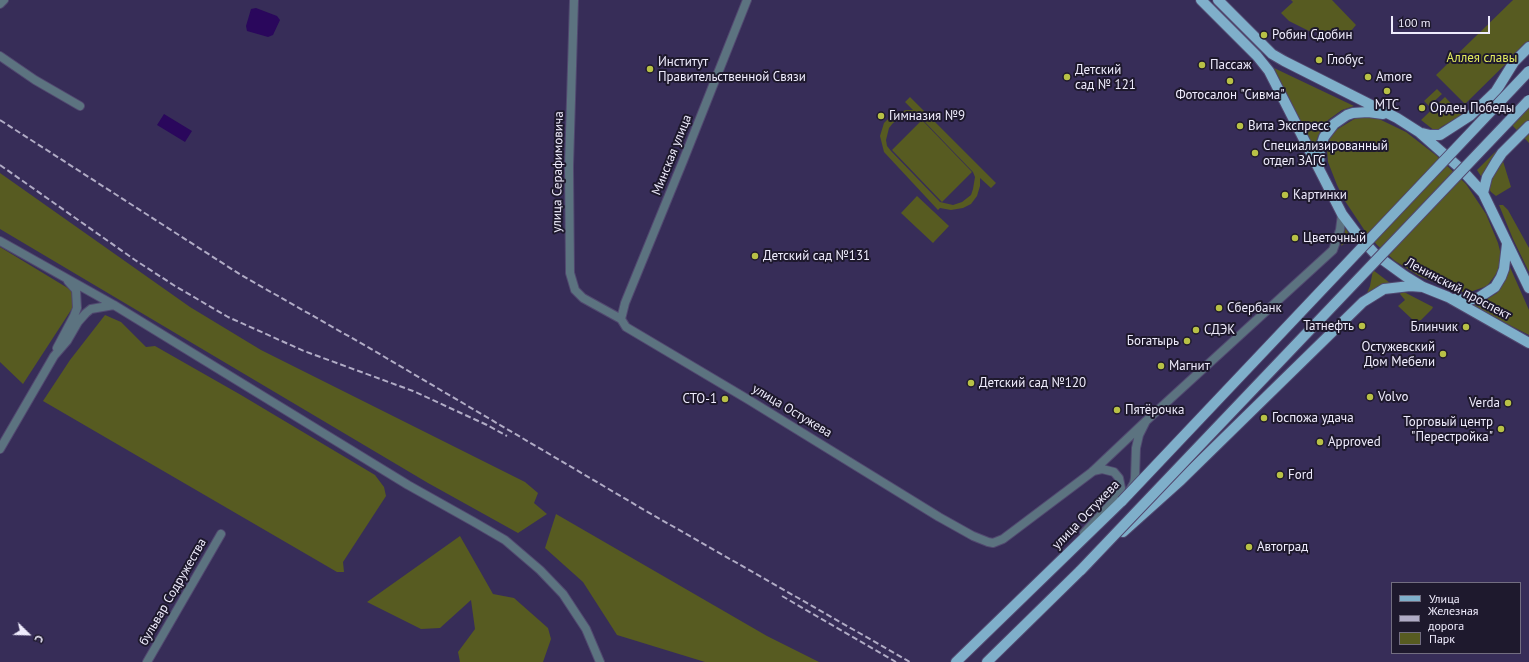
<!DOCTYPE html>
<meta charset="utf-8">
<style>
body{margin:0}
#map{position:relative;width:1529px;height:662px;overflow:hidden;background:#372d58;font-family:"PT Sans",sans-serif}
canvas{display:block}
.legend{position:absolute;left:1391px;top:582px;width:130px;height:72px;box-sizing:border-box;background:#1e192d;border:1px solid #726d80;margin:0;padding:5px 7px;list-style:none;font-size:12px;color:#efecfd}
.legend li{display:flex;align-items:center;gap:8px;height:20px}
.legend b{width:20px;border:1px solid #726d80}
.north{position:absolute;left:8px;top:614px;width:40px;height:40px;-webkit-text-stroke:3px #1e192d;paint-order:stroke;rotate:113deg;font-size:11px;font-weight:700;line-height:16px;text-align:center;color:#efecfd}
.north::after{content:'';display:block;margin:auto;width:14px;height:18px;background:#efecfd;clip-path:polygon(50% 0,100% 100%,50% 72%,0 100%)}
.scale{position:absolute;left:1391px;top:16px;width:99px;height:18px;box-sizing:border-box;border:2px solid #efecfd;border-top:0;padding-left:5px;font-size:12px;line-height:14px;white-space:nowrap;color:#efecfd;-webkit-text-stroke:3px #1e192d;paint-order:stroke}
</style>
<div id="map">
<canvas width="1529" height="662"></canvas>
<ul class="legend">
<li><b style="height:5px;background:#7fafca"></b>Улица</li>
<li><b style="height:5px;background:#b0abc5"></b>Железная дорога</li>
<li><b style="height:11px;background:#575b21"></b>Парк</li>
</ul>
<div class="north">С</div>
<div class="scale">100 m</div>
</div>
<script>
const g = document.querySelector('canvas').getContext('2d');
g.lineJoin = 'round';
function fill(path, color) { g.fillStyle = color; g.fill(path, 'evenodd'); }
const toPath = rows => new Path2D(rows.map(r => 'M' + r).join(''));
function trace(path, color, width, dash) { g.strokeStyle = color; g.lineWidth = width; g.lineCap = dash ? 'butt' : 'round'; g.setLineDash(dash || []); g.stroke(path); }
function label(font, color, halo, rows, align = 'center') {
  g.font = font + ' "PT Sans",sans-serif'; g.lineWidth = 4; g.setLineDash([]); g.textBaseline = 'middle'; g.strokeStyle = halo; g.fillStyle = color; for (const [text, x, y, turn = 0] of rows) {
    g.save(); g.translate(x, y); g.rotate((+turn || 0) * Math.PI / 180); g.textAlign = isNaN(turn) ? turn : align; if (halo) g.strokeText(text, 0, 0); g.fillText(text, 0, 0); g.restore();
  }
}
fill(toPath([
 [1291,0,1332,0,1356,25,1346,37,1309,31,1289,21,1281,13,1293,2],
 [1513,0,1529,0,1529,41,1465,104,1436,75],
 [1274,68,1354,106,1342,110,1328,120,1319,134,1314,148],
 [1437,89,1442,94,1429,106,1424,101],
 [910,97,996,183,991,188,980,178,980,186,977,196,971,204,963,208,951,210,940,208,938,210,884,152,880,136,884,123,888,119,897,113,906,110,913,110,905,102],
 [905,116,917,117,922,119,973,172,975,177,973,189,971,195,962,202,953,205,940,202,891,151,887,146,886,140,889,128,893,123],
 [1445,97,1462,115,1441,127,1439,130,1440,135,1421,120],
 [1529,108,1529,143,1512,125],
 [1365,117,1379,119,1406,132,1437,156,1466,184,1486,214,1498,243,1501,255,1499,268,1496,274,1487,286,1470,292,1463,292,1441,285,1419,276,1395,261,1377,245,1365,231,1345,201,1337,185,1328,162,1327,150,1330,138,1336,130,1356,118],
 [922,120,972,172,942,202,892,150],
 [1497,150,1495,153,1502,158,1511,187,1496,196,1491,192,1477,170],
 [0,173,190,307,261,350,525,482,538,493,534,503,547,514,518,533,428,483,0,229],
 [917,196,949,226,933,243,901,213],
 [1499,205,1503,205,1508,210,1529,248,1529,272,1513,239],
 [1345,228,1352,238,1341,246,1344,237],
 [0,247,71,290,74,295,75,304,23,384,0,362],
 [1509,265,1529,310,1529,335,1470,305,1484,301,1497,293,1505,279],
 [1373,270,1390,283,1383,285,1367,293,1370,286],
 [1402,291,1433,307,1432,309,1421,320,1417,321,1413,320,1398,306,1405,300,1400,294],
 [105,315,121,322,146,347,155,346,241,395,375,475,384,487,386,496,343,562,344,572,337,572,43,401,70,360],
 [556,514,767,636,819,662,705,662,617,635,583,582,545,548],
 [460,536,493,594,514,598,548,628,551,639,543,662,460,662,458,652,475,629,471,600,440,628,421,629,367,602]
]), '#575b21');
fill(toPath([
 [256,8,277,16,280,20,273,35,268,37,247,31,246,26,251,9],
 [164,114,192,131,185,142,157,125]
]), '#2a075c');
const minor = toPath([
 [574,0,569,166,570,273,575,290,583,298,621,319],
 [0,4,4,0],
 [0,56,35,80,80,106],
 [0,241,114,305,408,485,474,522,505,540,540,570,563,594,586,629,600,662],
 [621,319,626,327,749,400,939,517,973,536,988,542,993,543,1003,539,1092,472,1146,421],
 [621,319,625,303,683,161,747,0],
 [57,348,74,316,77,308,76,290,68,281],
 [0,449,54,356,67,341,78,322,86,313,91,309,114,305],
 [1130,490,1134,483,1135,478,1136,448,1139,435,1146,421,1333,250,1340,230,1342,214],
 [1084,533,1119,495,1121,488,1119,478,1114,472,1102,469,1093,471],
 [147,662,221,534]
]);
const major = toPath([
 [1201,0,1257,56,1269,71,1342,214,1357,234,1376,255,1405,276,1423,287,1448,297,1529,343],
 [1218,0,1272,54,1284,61,1397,118,1419,132,1461,169,1483,193,1529,288],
 [1422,133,1430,135,1440,135,1471,115,1496,91,1514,62,1529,47],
 [1319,167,1320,149,1324,137,1334,124,1347,115,1353,113,1368,112,1383,114],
 [1483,193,1487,177,1496,162,1502,153,1529,126],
 [1454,299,1468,300,1478,298,1495,287,1501,277,1504,269,1507,244],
 [1123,532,1181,480,1363,302,1384,289,1410,286,1423,287],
 [956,662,1122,501],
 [987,662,1087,564]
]);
trace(minor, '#51486f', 10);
trace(major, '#51486f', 12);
trace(minor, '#5c7380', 8);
trace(major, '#7fafca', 10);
trace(toPath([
 [0,120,241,275,366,346,646,511,910,662],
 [0,165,135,260,175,286,228,317,304,351,413,391,487,425,507,436],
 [782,596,896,662]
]), '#b0abc5', 2, [6, 3]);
const majorBridge = toPath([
 [1122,501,1529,71],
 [1081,570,1529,100]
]);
trace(majorBridge, '#51486f', 12, []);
trace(majorBridge, '#7fafca', 10);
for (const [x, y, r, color] of [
 [1264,35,4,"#b8c146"],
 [1319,60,4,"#b8c146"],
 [1202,65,4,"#b8c146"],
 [650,69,4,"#b8c146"],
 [1067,77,4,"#b8c146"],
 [1368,77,4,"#b8c146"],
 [1230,81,4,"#b8c146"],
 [1387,91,4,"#b8c146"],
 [1422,108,4,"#b8c146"],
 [881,116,4,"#b8c146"],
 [1240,126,4,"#b8c146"],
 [1255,153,4,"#b8c146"],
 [1285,195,4,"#b8c146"],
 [1295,238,4,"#b8c146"],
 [755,256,4,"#b8c146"],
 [1219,308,4,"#b8c146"],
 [1362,326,4,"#b8c146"],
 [1466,327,4,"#b8c146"],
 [1196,330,4,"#b8c146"],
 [1187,341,4,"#b8c146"],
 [1443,354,4,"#b8c146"],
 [1161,366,4,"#b8c146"],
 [971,383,4,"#b8c146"],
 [1370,397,4,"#b8c146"],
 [725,399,4,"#b8c146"],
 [1508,403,4,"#b8c146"],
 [1117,410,4,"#b8c146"],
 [1264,418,4,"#b8c146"],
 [1501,429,4,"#b8c146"],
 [1320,442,4,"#b8c146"],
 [1280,475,4,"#b8c146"],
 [1249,547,4,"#b8c146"]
]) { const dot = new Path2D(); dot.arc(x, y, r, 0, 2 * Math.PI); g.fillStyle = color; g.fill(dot); trace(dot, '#1e192d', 1.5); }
label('13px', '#efecfd', '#1e192d', [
 ["Робин Сдобин",1272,35],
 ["Глобус",1327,60],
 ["Институт",658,62],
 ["Правительственной Связи",658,77],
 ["Пассаж",1210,65],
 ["Детский",1075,70],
 ["сад № 121",1075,85],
 ["Amore",1376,77],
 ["Фотосалон \"Сивма\"",1230,95,"center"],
 ["МТС",1387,105,"center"],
 ["Орден Победы",1430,108],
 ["Гимназия №9",889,116],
 ["Вита Экспресс",1248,126],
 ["Специализированный",1263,146],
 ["отдел ЗАГС",1263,161],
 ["Картинки",1293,195],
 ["Цветочный",1303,238],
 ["Детский сад №131",763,256],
 ["Сбербанк",1227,308],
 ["Татнефть",1354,326,"right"],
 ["Блинчик",1458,327,"right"],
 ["СДЭК",1204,330],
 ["Богатырь",1179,341,"right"],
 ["Остужевский",1435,347,"right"],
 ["Дом Мебели",1435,362,"right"],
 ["Магнит",1169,366],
 ["Детский сад №120",979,383],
 ["Volvo",1378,397],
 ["СТО-1",717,399,"right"],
 ["Verda",1500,403,"right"],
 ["Пятёрочка",1125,410],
 ["Госпожа удача",1272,418],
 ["Торговый центр",1493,422,"right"],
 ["\"Перестройка\"",1493,437,"right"],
 ["Approved",1328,442],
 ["Ford",1288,475],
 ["Автоград",1257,547]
], 'left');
label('13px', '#e2eb5e', '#1e192d', [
 ["Аллея славы",1482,58]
]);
label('13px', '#efecfd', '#1e192d', [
 ["Минская улица",672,155,-68],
 ["улица Серафимовича",558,172,-89],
 ["Ленинский проспект",1458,289,28],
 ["улица Остужева",792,411,31],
 ["улица Остужева",1086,515,-46],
 ["бульвар Содружества",173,592,-60]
]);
</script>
